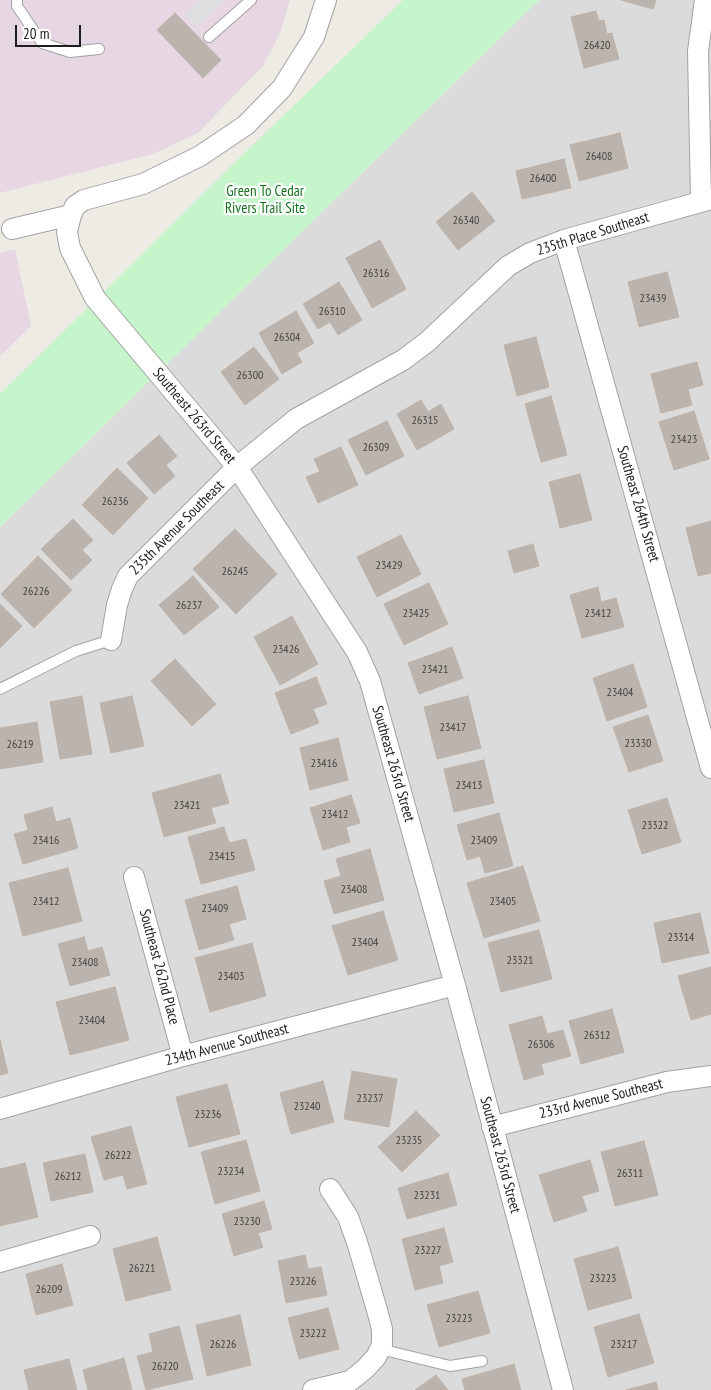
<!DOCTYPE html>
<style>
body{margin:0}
#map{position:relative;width:711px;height:1390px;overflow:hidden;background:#eeebe5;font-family:"PT Sans Narrow",sans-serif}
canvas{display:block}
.scale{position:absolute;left:15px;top:25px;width:66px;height:22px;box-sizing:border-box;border:2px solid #1e1e1e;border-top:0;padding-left:6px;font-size:15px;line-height:18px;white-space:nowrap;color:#1e1e1e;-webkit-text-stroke:4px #fff;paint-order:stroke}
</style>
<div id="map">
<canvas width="711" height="1390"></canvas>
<div class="scale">20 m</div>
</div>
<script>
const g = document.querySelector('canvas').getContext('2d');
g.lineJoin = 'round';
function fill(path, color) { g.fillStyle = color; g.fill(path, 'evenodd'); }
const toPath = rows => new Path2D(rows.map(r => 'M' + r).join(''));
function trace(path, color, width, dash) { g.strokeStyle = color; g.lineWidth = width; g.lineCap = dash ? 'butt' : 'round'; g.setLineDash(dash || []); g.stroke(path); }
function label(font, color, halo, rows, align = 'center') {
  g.font = font + ' "PT Sans Narrow",sans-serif'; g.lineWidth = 4.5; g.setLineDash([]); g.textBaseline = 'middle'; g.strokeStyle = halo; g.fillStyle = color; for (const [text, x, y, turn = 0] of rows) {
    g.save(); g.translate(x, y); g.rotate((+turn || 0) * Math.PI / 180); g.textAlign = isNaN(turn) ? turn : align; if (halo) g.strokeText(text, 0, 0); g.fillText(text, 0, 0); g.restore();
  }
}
fill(toPath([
 [539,0,711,0,711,1390,0,1390,0,527]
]), '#dcdbdb');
fill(toPath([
 [0,0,290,0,281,31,263,66,198,133,153,154,0,193],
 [15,249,31,326,0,356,0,253]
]), '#e6d7e3');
fill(toPath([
 [403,0,539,0,0,527,0,394,230,167]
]), '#c6f4cb');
fill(toPath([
 [199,0,225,0,198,27,185,14]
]), '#dedede');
const building = toPath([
 [621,0,656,0,653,9,621,0],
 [596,11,599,21,604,20,607,34,612,33,619,59,584,68,571,17,596,11],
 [175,13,221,60,203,78,157,30,175,13],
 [620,133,628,168,579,181,570,145,620,133],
 [564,159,571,188,522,199,516,171,564,159],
 [472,192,495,221,458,250,436,222,472,192],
 [380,240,406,289,372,308,346,258,380,240],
 [667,272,679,317,639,327,628,282,667,272],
 [339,282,362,320,338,335,330,322,318,329,303,304,339,282],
 [296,311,314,343,297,353,302,362,282,374,259,333,296,311],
 [536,337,549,387,517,396,504,345,536,337],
 [254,347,279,379,245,405,221,372,254,347],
 [697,362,703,385,688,389,692,405,661,413,651,374,697,362],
 [551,396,567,455,541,462,525,404,551,396],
 [421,400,428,412,441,404,454,429,417,450,397,414,421,400],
 [694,411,709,459,674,470,659,422,694,411],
 [387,421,404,456,366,475,348,440,387,421],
 [159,435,177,456,166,465,175,476,154,494,127,463,159,435],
 [341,447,358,485,318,503,306,477,320,472,314,459,341,447],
 [117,468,148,498,113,535,82,505,117,468],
 [580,474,592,520,560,528,549,482,580,474],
 [73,519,93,540,82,550,92,560,71,580,41,549,73,519],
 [711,521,711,573,698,576,686,528,711,521],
 [235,529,277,574,236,614,193,569,235,529],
 [401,535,421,574,377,597,357,557,401,535],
 [533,544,539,566,514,573,508,551,533,544],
 [38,556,72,590,34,628,1,594,38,556],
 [193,576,219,607,184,635,159,605,193,576],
 [429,583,448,624,404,645,384,604,429,583],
 [598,587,601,602,616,598,624,627,582,638,570,595,598,587],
 [0,604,22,626,0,648,0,604],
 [292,616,318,664,280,685,254,637,292,616],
 [452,647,463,678,419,694,408,663,452,647],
 [175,659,216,704,192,726,151,681,175,659],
 [633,664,647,707,607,721,593,678,633,664],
 [316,677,327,704,313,709,319,723,291,734,275,693,316,677],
 [82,696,92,754,60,759,50,702,82,696],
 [132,696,144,746,111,753,100,703,132,696],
 [468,696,481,748,437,759,424,707,468,696],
 [648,715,663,761,629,772,613,727,648,715],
 [37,722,43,762,0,769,0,728,37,722],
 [338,738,348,780,310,790,300,748,338,738],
 [484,760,494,803,454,812,444,769,484,760],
 [220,774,229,803,211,808,216,823,164,837,152,793,220,774],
 [351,795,360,823,346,827,350,842,323,850,310,808,351,795],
 [667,798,681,842,642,854,628,810,667,798],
 [52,807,56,822,70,818,78,848,23,864,14,834,28,830,24,815,52,807],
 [499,813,513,866,485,873,480,856,467,860,457,825,499,813],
 [224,827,229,843,246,839,255,870,201,884,188,837,224,827],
 [370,849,384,900,334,914,324,881,341,876,336,859,370,849],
 [523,866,540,921,484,938,467,883,523,866],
 [68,868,82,921,23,936,9,883,68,868],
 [237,886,246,919,229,924,234,940,199,950,185,900,237,886],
 [383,911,398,960,348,975,332,926,383,911],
 [700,913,709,953,662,963,654,923,700,913],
 [539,930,552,979,501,992,488,943,539,930],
 [84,937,88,951,102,947,110,975,70,986,58,944,84,937],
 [252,943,266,996,210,1012,195,958,252,943],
 [711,967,711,1014,691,1020,678,976,711,967],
 [115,987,129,1040,70,1055,56,1002,115,987],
 [612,1009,624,1052,581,1064,569,1021,612,1009],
 [542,1016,547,1034,563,1030,571,1056,541,1064,544,1074,524,1080,509,1025,542,1016],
 [0,1040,8,1073,0,1075,0,1040],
 [352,1071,397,1079,389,1127,344,1119,352,1071],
 [323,1081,334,1122,291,1134,280,1093,323,1081],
 [227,1084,240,1134,189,1147,176,1097,227,1084],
 [416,1111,440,1135,402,1172,378,1147,416,1111],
 [131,1126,147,1184,127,1189,123,1175,104,1180,91,1137,131,1126],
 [246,1140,260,1191,215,1204,201,1152,246,1140],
 [644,1141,658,1195,615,1206,601,1152,644,1141],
 [85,1154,93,1192,51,1201,43,1163,85,1154],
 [590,1160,599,1191,582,1196,587,1211,554,1222,539,1175,590,1160],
 [25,1163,38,1217,0,1226,0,1169,25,1163],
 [448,1173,457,1205,407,1219,398,1188,448,1173],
 [264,1201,272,1229,258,1233,263,1247,234,1256,222,1214,264,1201],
 [444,1228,453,1262,439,1266,443,1283,415,1290,402,1239,444,1228],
 [157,1237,171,1290,126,1301,113,1249,157,1237],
 [618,1247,632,1298,588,1310,574,1259,618,1247],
 [305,1255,308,1269,321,1267,327,1295,286,1303,278,1261,305,1255],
 [62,1264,73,1305,36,1315,26,1274,62,1264],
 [478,1291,490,1333,439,1347,427,1305,478,1291],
 [328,1308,339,1349,299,1359,288,1318,328,1308],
 [639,1314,654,1363,608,1377,594,1327,639,1314],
 [240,1315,251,1365,207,1376,196,1325,240,1315],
 [179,1326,193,1379,146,1390,137,1356,153,1352,149,1334,179,1326],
 [124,1358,132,1390,88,1390,83,1370,124,1358],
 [69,1359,77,1390,29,1390,24,1370,69,1359],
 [514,1364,521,1390,465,1390,462,1379,514,1364],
 [436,1375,448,1390,415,1390,436,1375],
 [656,1382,658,1390,626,1390,656,1382]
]);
fill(building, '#bbb4ae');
trace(building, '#beb3a9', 1);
const service = toPath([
 [17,0,17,6,42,43,70,52,99,49],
 [209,37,251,0],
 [0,689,76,651,111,640],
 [380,1349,450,1366,482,1361]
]);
const minor = toPath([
 [701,202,698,51,705,0],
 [71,215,67,232,70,248,95,298,237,467,357,652,370,681,455,985,563,1390],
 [12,229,71,215,75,206,84,200,143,184,200,156,246,125,282,88,314,37,326,0],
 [564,240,711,768],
 [111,640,117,605,122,589,128,576,237,467,296,419,403,360,427,342,508,266,530,253,564,240,711,199],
 [134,877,183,1056],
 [0,1109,183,1056,455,985],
 [492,1127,667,1082,711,1076],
 [0,1262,90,1236],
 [313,1390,350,1381,365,1369,376,1357,382,1345,382,1329,377,1310,357,1242,348,1217,330,1189]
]);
trace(service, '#a2a2a2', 12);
trace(minor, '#a2a2a2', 22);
trace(service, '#fff', 10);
trace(minor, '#fff', 20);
label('12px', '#454442', null, [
 ["26420",597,46],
 ["26408",599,157],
 ["26400",543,179],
 ["26340",466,221],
 ["26316",376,274],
 ["23439",653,299],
 ["26310",332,312],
 ["26304",287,338],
 ["26300",250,376],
 ["26315",425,421],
 ["23423",684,440],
 ["26309",376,448],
 ["26236",115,502],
 ["23429",389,566],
 ["26245",235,572],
 ["26226",36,592],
 ["26237",189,606],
 ["23425",416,614],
 ["23412",598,614],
 ["23426",286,650],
 ["23421",435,670],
 ["23404",620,693],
 ["23417",453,728],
 ["23330",638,744],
 ["26219",20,745],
 ["23416",324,764],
 ["23413",469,786],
 ["23421",187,806],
 ["23412",335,815],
 ["23322",655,826],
 ["23416",46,841],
 ["23409",484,841],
 ["23415",222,857],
 ["23408",354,890],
 ["23412",46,902],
 ["23405",503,902],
 ["23409",215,909],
 ["23314",681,938],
 ["23404",365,943],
 ["23321",520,961],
 ["23408",85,963],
 ["23403",231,977],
 ["23404",92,1021],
 ["26312",597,1036],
 ["26306",541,1045],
 ["23237",370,1099],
 ["23240",307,1107],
 ["23236",208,1115],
 ["23235",409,1141],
 ["26222",118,1156],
 ["23234",231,1172],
 ["26311",630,1174],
 ["26212",68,1177],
 ["23231",427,1196],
 ["23230",247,1222],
 ["23227",428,1251],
 ["26221",142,1269],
 ["23223",603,1279],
 ["23226",303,1282],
 ["26209",49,1290],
 ["23223",459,1319],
 ["23222",313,1334],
 ["26226",223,1345],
 ["23217",624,1345],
 ["26220",165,1367]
]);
label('15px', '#167221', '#fff', [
 ["Green To Cedar",265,192],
 ["Rivers Trail Site",265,209]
]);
label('15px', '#1e1e1e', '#fff', [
 ["235th Place Southeast",593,234,-17],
 ["Southeast 263rd Street",194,416,50],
 ["Southeast 264th Street",638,504,74],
 ["235th Avenue Southeast",177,528,-45],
 ["Southeast 263rd Street",393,764,74],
 ["Southeast 262nd Place",159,967,75],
 ["234th Avenue Southeast",227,1045,-15],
 ["233rd Avenue Southeast",601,1099,-14],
 ["Southeast 263rd Street",500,1155,75]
]);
</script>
